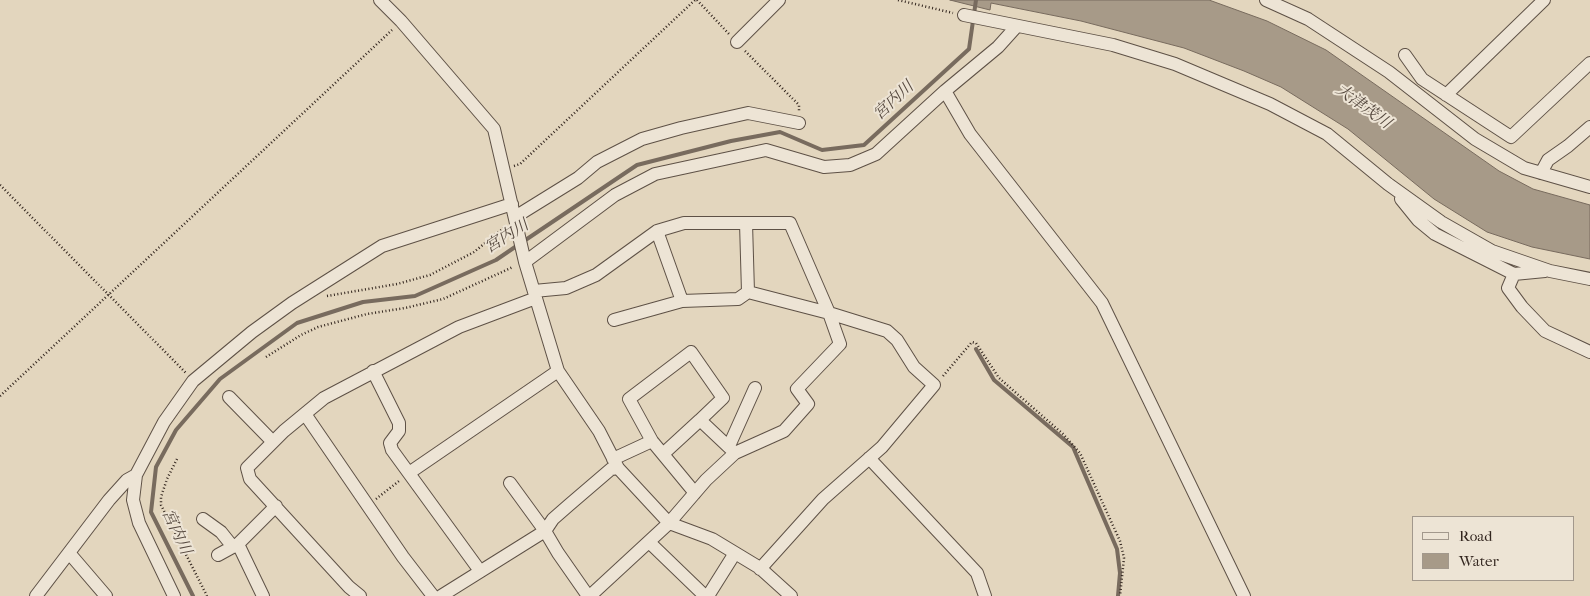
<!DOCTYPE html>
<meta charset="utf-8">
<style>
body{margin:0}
#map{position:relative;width:1590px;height:596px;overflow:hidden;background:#e3d6be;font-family:"IM FELL French Canon",serif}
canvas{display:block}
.legend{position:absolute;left:1412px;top:516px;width:162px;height:65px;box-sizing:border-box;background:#ede4d5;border:1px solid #a2988c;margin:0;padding:6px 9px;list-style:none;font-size:15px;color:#32251e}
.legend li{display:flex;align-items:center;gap:10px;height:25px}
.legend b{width:25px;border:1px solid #a2988c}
</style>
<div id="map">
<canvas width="1590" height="596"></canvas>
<ul class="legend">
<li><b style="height:6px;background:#ede4d5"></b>Road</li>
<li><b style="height:14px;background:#a79a88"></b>Water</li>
</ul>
</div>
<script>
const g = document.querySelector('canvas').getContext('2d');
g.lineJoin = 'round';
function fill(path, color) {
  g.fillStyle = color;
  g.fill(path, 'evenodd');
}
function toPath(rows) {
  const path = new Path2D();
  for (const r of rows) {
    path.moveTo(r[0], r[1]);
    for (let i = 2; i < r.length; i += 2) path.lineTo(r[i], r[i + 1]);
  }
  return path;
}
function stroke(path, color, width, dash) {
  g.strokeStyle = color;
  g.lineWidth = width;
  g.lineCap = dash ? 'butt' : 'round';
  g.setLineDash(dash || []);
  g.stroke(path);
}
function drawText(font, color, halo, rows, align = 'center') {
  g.font = font + ' "IM FELL French Canon","Noto Serif JP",serif';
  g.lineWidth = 4;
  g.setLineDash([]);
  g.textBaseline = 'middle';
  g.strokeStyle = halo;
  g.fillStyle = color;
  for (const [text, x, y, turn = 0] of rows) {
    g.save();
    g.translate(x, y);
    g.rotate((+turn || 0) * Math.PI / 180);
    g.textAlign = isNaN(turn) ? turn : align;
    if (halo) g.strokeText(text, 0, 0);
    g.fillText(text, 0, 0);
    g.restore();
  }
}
const water = toPath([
 [950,0,1209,0,1267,21,1326,50,1499,171,1533,189,1590,205,1590,259,1532,247,1487,232,1434,199,1348,129,1281,87,1244,71,1184,48,1081,21,991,3,990,10,950,0]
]);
const stream = toPath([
 [524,241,637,165,731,141,780,132,822,150,864,145,969,49,976,0],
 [976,349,994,380,1073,447,1117,549,1120,573,1118,596],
 [193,596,151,512,156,467,176,430,220,379,297,323,363,302,415,296,496,260,518,245]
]);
const path = toPath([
 [697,0,729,34],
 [898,0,953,13],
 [745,51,799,105,799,111],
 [514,166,520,164,695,0],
 [0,185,186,373],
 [327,296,397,284,430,275,474,252,505,227],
 [266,357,301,335,318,327,367,314,405,308,443,299,513,267],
 [943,376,972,342,976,343,999,378,1063,434,1080,453,1120,541,1124,558,1120,596],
 [0,396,392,30],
 [177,459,167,479,161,497,161,505,207,596],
 [376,499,399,481]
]);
const minor = toPath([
 [380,0,401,21,494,129,525,262,558,371,599,431,618,468,669,523,712,539,760,568,791,596],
 [1266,0,1308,19,1389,72,1475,139,1524,168,1590,187],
 [964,15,1113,45,1175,64,1270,104,1327,134,1388,184,1441,222,1492,251,1550,271,1590,279],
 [737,42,779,0],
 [1405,55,1422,79,1511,137,1590,63],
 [945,91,970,134,1102,303,1244,596],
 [1446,95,1544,0],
 [1541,173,1548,160,1568,146,1590,127],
 [1401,199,1418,220,1435,234,1514,274],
 [515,217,578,178,597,162,642,139,681,128,748,113,799,123],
 [746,223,748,292],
 [657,231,682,301],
 [525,262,615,195,655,174,766,150,824,167,850,165,876,154,945,91,998,47,1016,27],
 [1545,271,1514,274,1508,288,1522,307,1545,331,1590,352],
 [534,291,566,288,596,275,657,231,684,223,790,223,829,313,840,344,797,389,808,404,784,431,735,453,706,480,669,523,590,596],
 [614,320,682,301,738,299,748,292,829,313,887,331,897,340,914,367,934,385,882,447,823,499,760,569],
 [373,371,399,423,399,431,390,443,392,450,480,571],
 [229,397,273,442],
 [305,414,403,557,433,596],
 [729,446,755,388],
 [663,454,700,420],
 [869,458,977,573,985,596],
 [613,459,652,441],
 [409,473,558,371],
 [510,483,545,531,558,553,588,596],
 [695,493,652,441,629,399,691,352,723,398,700,420,735,453],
 [203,519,221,532,233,547],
 [649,542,705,596],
 [238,544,263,596],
 [70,554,106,596],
 [218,555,238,544,276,506],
 [36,596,109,500,127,480,136,475],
 [174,596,139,523,133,500,136,475,164,422,193,381,252,332,292,303,382,246,512,204],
 [360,596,349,587,250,479,247,468,284,431,324,398,459,327,536,298],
 [441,596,545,531,553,519,569,505,611,469,618,468],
 [708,596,735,553]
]);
const waterNames = [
 ["宮内川",894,101,-43],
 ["大津茂川",1363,107,36],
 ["宮内川",507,237,-32],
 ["宮内川",176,532,65]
];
fill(water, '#a79a88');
stroke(water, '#786b5e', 1);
stroke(stream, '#786b5e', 4);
stroke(minor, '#5e5146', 14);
stroke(path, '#32251e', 2.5, [1, 2.5]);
stroke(minor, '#ede4d5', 12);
drawText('italic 16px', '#55483e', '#ede4d5', waterNames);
</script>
